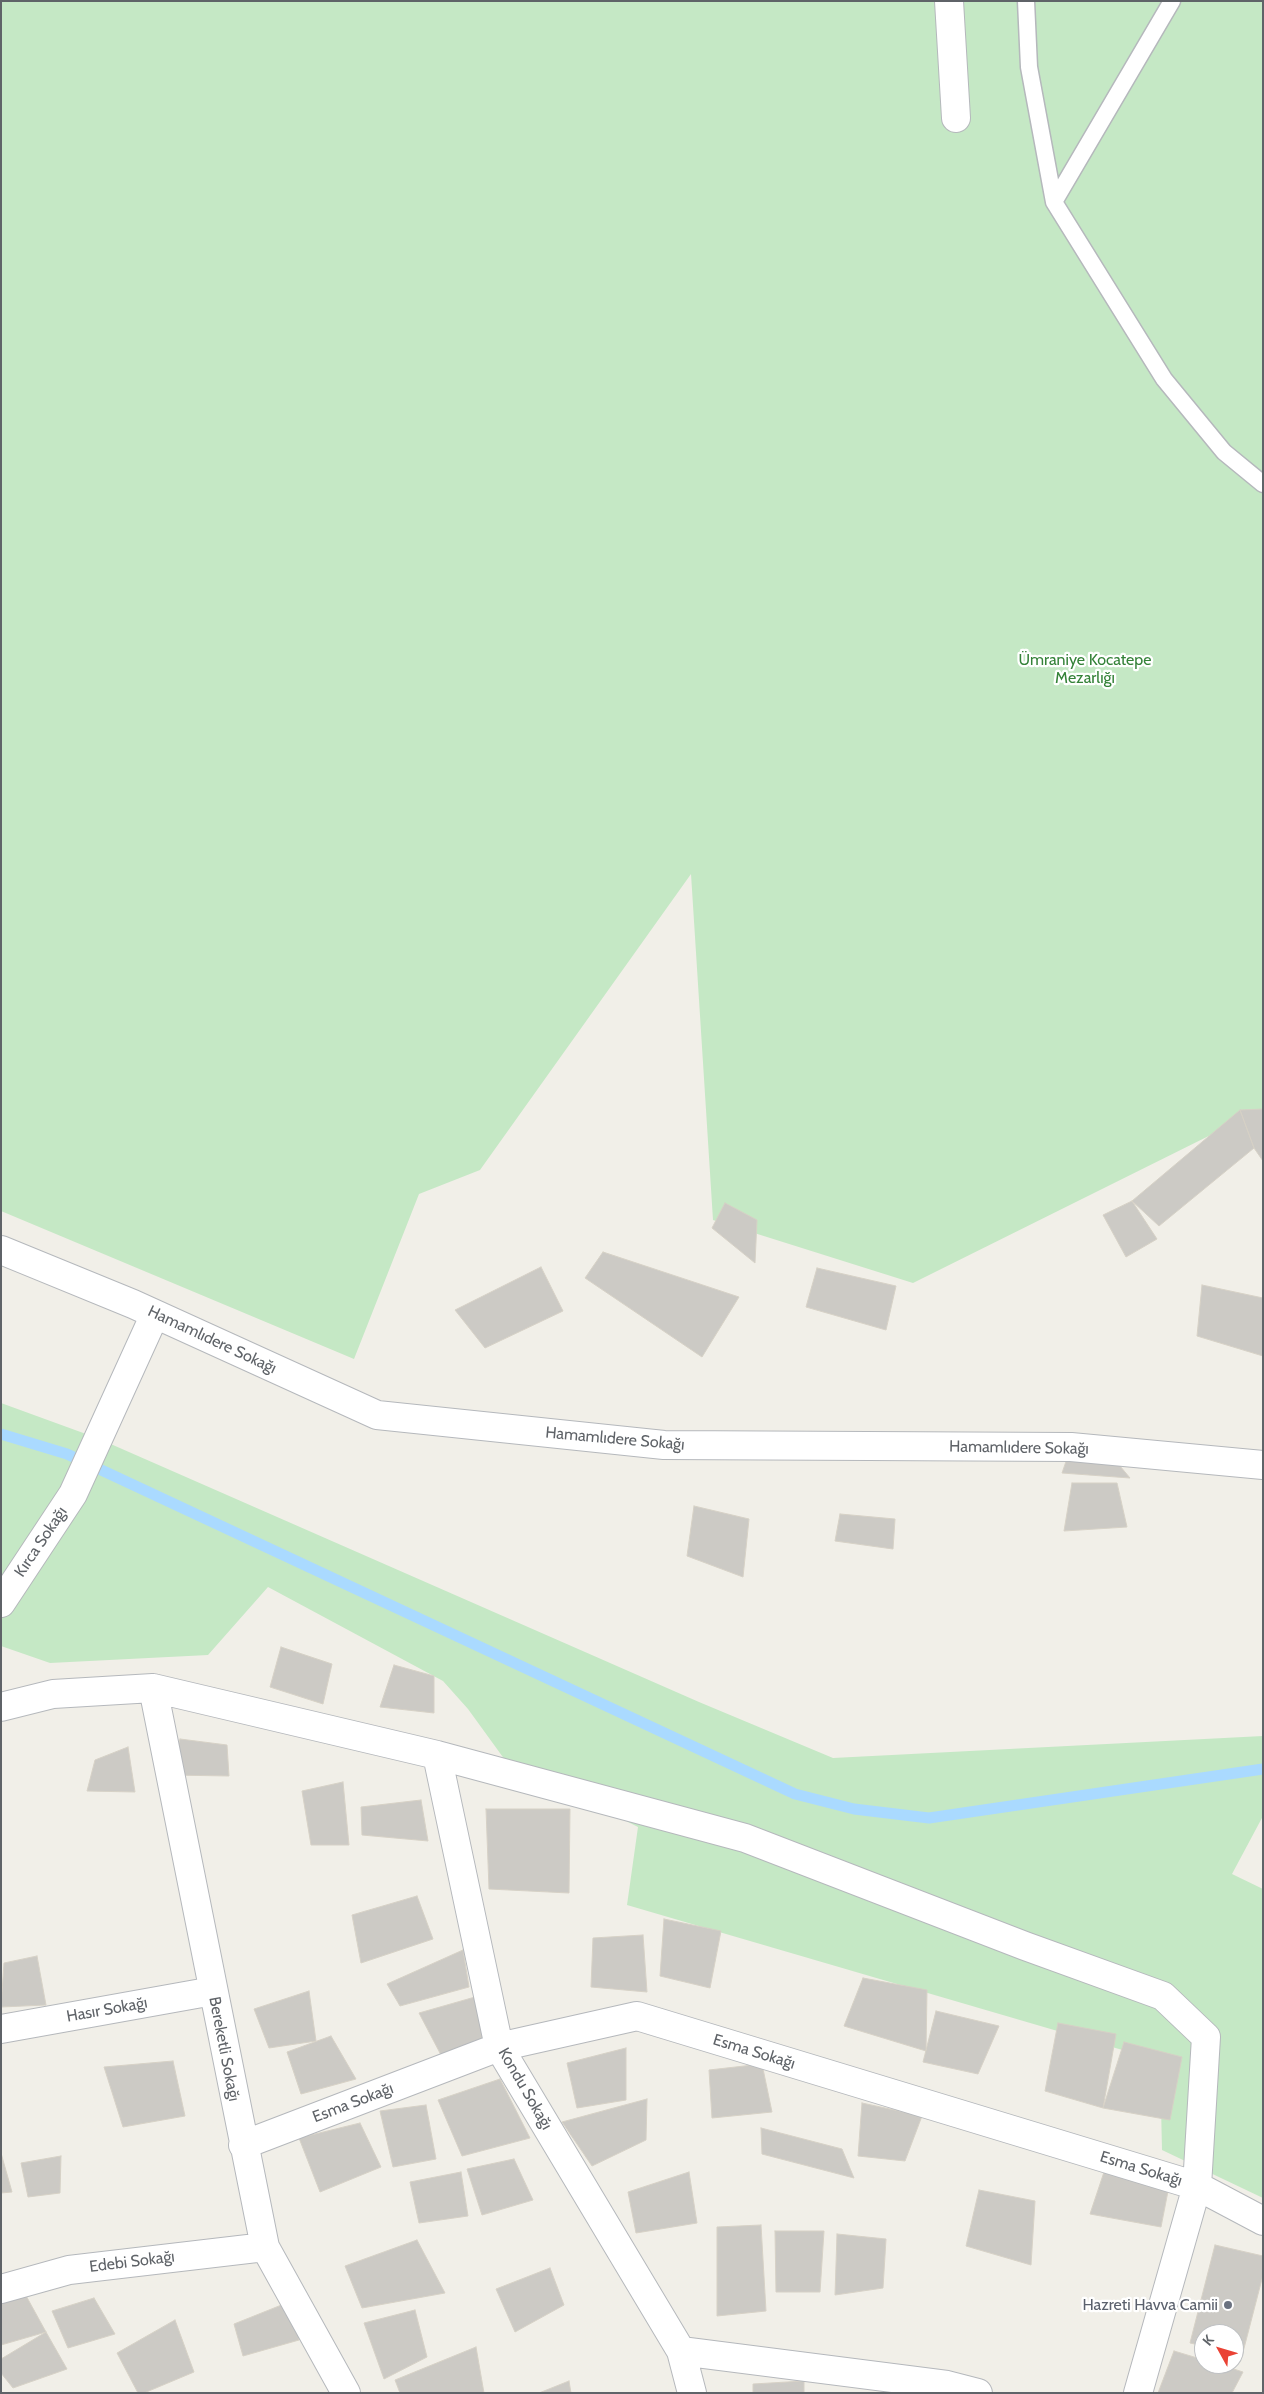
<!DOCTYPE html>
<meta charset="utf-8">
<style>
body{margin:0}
#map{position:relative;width:1264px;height:2394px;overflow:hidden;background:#f1efe8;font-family:Cabin,sans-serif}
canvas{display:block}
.frame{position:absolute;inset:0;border:2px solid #5f6368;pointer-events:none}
.north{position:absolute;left:1194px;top:2324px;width:50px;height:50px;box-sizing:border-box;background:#fff;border:1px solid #bfc1c3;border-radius:50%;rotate:309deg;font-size:14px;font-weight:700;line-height:20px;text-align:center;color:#5f6368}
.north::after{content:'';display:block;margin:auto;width:18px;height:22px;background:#ea4335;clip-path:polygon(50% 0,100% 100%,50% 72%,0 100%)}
</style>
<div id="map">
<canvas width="1264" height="2394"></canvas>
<div class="frame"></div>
<div class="north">K</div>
</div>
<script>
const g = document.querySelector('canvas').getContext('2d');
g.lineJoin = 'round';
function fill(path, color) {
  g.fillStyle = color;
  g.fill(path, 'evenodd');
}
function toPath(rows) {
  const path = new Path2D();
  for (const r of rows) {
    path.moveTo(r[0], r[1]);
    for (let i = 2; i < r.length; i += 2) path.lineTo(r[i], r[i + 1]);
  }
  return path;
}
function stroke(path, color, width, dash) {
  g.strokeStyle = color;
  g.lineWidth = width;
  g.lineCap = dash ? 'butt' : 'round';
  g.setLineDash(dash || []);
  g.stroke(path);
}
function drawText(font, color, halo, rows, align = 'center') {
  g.font = font + ' Cabin,sans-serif';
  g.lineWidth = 4.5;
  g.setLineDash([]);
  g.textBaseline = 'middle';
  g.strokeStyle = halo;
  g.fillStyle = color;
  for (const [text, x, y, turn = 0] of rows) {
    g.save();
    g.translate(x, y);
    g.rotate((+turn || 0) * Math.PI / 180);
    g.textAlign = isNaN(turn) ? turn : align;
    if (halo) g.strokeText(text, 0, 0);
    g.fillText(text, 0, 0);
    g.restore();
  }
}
const green = toPath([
 [1,1,1263,1,1263,1109,913,1283,713,1220,691,874,480,1170,419,1194,354,1359,1,1211],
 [1,1403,97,1438,699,1702,833,1758,1263,1736,1263,1816,1232,1874,1263,1889,1263,2198,1162,2150,1160,2061,627,1905,638,1827,505,1760,468,1709,443,1681,268,1587,208,1655,50,1663,1,1646]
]);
const stream = toPath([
 [1,1434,67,1454,795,1794,854,1809,929,1818,1263,1769]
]);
const building = toPath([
 [1263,1109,1263,1161,1254,1148,1240,1110,1263,1109],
 [1240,1110,1254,1148,1159,1226,1132,1201,1240,1110],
 [1132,1201,1157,1239,1126,1257,1103,1215,1132,1201],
 [725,1203,757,1220,755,1263,712,1228,725,1203],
 [603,1252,739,1297,702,1357,585,1278,603,1252],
 [541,1267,563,1311,485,1348,455,1310,541,1267],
 [817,1268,896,1286,886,1330,806,1307,817,1268],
 [1202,1285,1263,1298,1263,1356,1197,1336,1202,1285],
 [1071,1447,1115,1460,1130,1478,1062,1473,1071,1447],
 [1072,1483,1117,1483,1127,1527,1064,1531,1072,1483],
 [694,1506,749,1519,743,1577,687,1556,694,1506],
 [840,1514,895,1519,893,1549,835,1541,840,1514],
 [281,1647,332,1664,323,1704,270,1687,281,1647],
 [394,1665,434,1676,434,1713,380,1707,394,1665],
 [180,1739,227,1745,229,1776,170,1775,180,1739],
 [128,1747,135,1792,87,1791,95,1760,128,1747],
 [343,1782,349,1845,311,1845,302,1791,343,1782],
 [421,1800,428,1841,362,1835,361,1807,421,1800],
 [486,1809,570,1809,569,1893,489,1889,486,1809],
 [417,1896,433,1939,361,1963,352,1915,417,1896],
 [664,1919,721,1931,710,1988,660,1976,664,1919],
 [643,1935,647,1992,591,1987,593,1938,643,1935],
 [463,1950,469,1987,400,2006,387,1984,463,1950],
 [37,1956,46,2005,1,2007,4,1963,37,1956],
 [863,1978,927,1990,926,2051,844,2026,863,1978],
 [309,1991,316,2041,269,2048,254,2009,309,1991],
 [475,1997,490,2040,441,2055,419,2013,475,1997],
 [936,2011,999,2026,978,2074,923,2062,936,2011],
 [1058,2023,1116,2034,1103,2108,1045,2091,1058,2023],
 [331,2036,356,2079,301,2094,287,2052,331,2036],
 [1124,2042,1182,2057,1170,2120,1103,2108,1124,2042],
 [626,2048,626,2100,577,2108,567,2063,626,2048],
 [173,2061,185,2116,123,2127,104,2067,173,2061],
 [762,2064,772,2112,712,2118,709,2070,762,2064],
 [500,2079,530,2138,462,2156,438,2100,500,2079],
 [647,2099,646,2140,592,2166,562,2122,647,2099],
 [862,2103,922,2116,905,2161,858,2156,862,2103],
 [426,2105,436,2159,393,2167,380,2111,426,2105],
 [360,2123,381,2167,320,2192,299,2138,360,2123],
 [761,2128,842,2149,854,2178,762,2154,761,2128],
 [1,2153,12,2192,1,2193,1,2153],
 [61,2156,60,2193,28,2197,21,2163,61,2156],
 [514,2159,533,2200,482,2215,467,2169,514,2159],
 [1108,2160,1169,2186,1161,2227,1090,2214,1108,2160],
 [461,2172,468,2216,419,2223,410,2182,461,2172],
 [689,2172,697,2223,636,2233,628,2192,689,2172],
 [979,2190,1035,2201,1031,2265,966,2246,979,2190],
 [761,2225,766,2311,717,2316,717,2227,761,2225],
 [775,2231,824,2231,820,2292,776,2292,775,2231],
 [837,2234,886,2239,883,2288,835,2295,837,2234],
 [417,2240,445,2293,362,2308,345,2266,417,2240],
 [1215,2245,1263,2256,1263,2275,1242,2356,1234,2354,1234,2334,1204,2334,1204,2346,1190,2343,1215,2245],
 [550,2268,564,2305,515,2332,496,2289,550,2268],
 [24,2292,46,2332,1,2345,1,2301,24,2292],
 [94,2298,115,2334,68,2348,52,2311,94,2298],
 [294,2300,299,2340,243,2356,234,2324,294,2300],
 [415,2310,427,2357,384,2379,364,2323,415,2310],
 [175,2320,194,2372,144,2393,138,2393,117,2353,175,2320],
 [46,2332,67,2369,13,2388,1,2373,1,2359,46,2332],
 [476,2347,484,2393,400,2393,395,2380,476,2347],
 [1174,2351,1204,2360,1204,2364,1218,2364,1243,2372,1232,2393,1158,2393,1174,2351],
 [569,2381,571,2393,539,2393,569,2381],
 [804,2381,804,2393,753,2393,753,2384,804,2381]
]);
const service = toPath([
 [1026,1,1029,67,1054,202,1164,379,1224,452,1263,484],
 [1054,202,1172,1]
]);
const minor = toPath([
 [949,1,956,118],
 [1,1250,133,1304,377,1415,664,1445,1071,1447,1263,1465],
 [1,1603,73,1494,155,1314],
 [153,1688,265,2247,346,2393],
 [1,1707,53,1694,153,1688,437,1755,745,1838,1025,1946,1163,1996,1206,2037,1197,2186,1138,2393],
 [437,1755,499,2047,681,2351,692,2393],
 [1,2029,213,1991],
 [243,2145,499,2047,637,2016,1197,2186,1263,2221],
 [1,2289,69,2270,265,2247],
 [681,2351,947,2385,978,2393]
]);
const markers = [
 [1228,2305,5,"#6b7280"]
];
const parkNames = [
 ["Ümraniye Kocatepe",1085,660],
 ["Mezarlığı",1085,678]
];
const streetNames = [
 ["Hamamlıdere Sokağı",212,1340,25],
 ["Hamamlıdere Sokağı",615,1439,5],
 ["Hamamlıdere Sokağı",1019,1448,1],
 ["Kırca Sokağı",41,1542,-56],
 ["Hasır Sokağı",107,2010,-10],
 ["Bereketli Sokağı",224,2049,79],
 ["Esma Sokağı",754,2052,17],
 ["Kondu Sokağı",525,2089,60],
 ["Esma Sokağı",353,2103,-21],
 ["Esma Sokağı",1141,2169,17],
 ["Edebi Sokağı",132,2262,-7]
];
const worshipNames = [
 ["Hazreti Havva Camii",1218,2305]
];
fill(green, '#c5e8c5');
stroke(stream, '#aadaff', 11);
fill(building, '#cccac5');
stroke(building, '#d6d1c6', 1);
stroke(service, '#b5b8bc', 19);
stroke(minor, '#b5b8bc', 30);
stroke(service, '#fff', 16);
stroke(minor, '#fff', 28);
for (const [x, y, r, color] of markers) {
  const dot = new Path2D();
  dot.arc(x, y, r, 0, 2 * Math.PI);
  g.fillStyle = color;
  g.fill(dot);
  stroke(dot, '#fff', 2);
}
drawText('16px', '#348238', '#fff', parkNames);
drawText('16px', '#5f6368', '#fff', streetNames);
drawText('16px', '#5b616d', '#fff', worshipNames, 'right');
</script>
